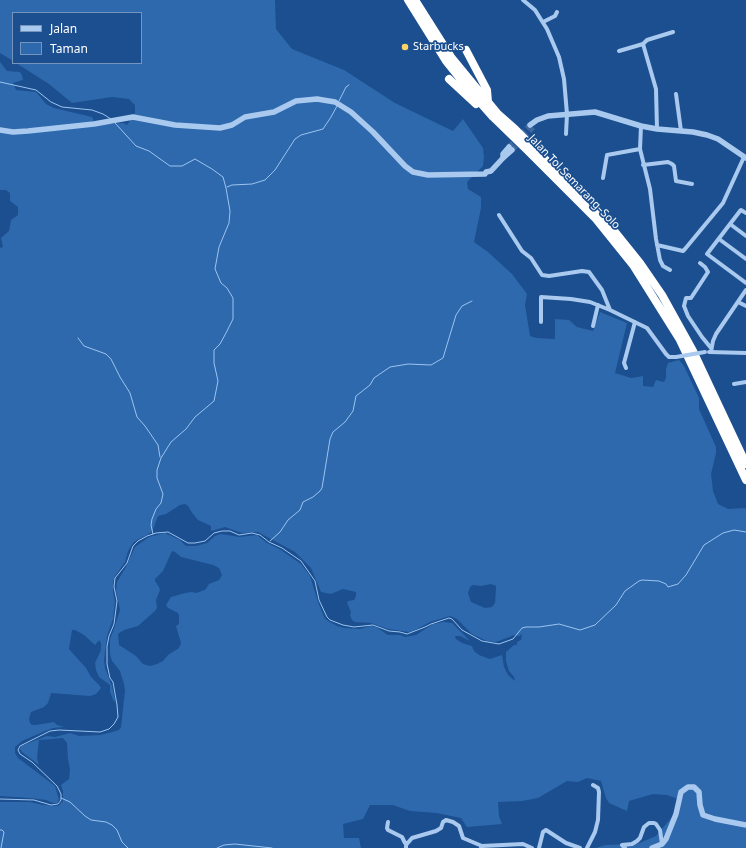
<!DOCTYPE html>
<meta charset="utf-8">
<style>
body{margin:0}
#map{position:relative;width:746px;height:848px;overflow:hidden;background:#1b4f8f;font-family:"Noto Sans",sans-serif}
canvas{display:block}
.legend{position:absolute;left:12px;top:12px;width:130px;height:52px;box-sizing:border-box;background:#1b4f8f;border:1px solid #7695bc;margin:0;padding:5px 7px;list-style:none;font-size:12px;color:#fff}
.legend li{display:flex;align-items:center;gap:8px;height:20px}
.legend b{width:20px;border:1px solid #7695bc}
</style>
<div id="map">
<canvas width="746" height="848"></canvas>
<ul class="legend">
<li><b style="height:5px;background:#a9c9ee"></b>Jalan</li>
<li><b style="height:11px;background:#2e69ad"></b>Taman</li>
</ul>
</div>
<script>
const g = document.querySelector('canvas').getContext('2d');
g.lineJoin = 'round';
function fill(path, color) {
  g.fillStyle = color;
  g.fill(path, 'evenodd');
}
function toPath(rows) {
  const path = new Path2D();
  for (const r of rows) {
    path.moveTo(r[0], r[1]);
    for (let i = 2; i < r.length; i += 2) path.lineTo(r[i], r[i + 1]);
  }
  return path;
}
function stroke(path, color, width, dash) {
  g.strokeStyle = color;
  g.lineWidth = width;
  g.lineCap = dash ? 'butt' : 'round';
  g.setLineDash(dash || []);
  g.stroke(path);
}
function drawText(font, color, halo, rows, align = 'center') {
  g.font = font + ' "Noto Sans",sans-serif';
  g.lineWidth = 3.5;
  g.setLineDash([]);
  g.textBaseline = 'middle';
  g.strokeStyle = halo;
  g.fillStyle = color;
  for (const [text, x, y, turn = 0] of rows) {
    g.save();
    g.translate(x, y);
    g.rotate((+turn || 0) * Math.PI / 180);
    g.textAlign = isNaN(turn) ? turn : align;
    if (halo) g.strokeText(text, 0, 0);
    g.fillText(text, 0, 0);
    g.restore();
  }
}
const green = toPath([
 [0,0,275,0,276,29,292,49,344,70,395,103,453,131,463,119,483,148,484,157,483,166,467,182,468,189,481,197,481,208,474,242,488,252,512,274,527,294,525,305,530,336,536,338,555,339,555,319,569,320,577,327,593,331,600,312,627,323,615,373,631,378,643,376,643,386,653,387,656,380,664,382,666,378,666,369,668,363,679,360,684,366,699,398,699,409,716,447,716,453,711,474,713,491,718,504,728,509,745,508,746,510,746,848,595,848,606,845,637,844,656,836,677,811,678,799,667,795,653,794,629,801,627,811,609,803,606,798,601,781,587,778,578,782,567,781,538,798,522,801,498,802,499,816,502,824,467,827,461,818,451,816,437,813,410,811,393,805,370,805,363,819,343,824,344,838,359,838,361,848,0,848,0,802,30,802,43,805,58,806,63,801,63,791,61,785,69,779,70,770,68,759,67,743,63,738,39,740,37,758,39,765,22,752,20,749,21,746,47,736,55,737,70,733,79,736,101,735,119,730,121,727,125,691,124,684,120,671,112,661,110,654,110,639,114,629,120,610,116,590,117,582,126,567,135,547,149,537,165,533,180,540,186,546,196,546,207,543,215,536,221,534,239,537,257,535,267,543,281,550,301,564,310,576,318,602,325,619,337,626,344,628,360,629,371,626,376,627,388,635,400,635,405,637,416,635,433,624,444,622,452,623,470,641,460,636,455,636,456,639,462,643,472,646,474,651,479,655,490,659,502,655,504,667,508,675,515,681,514,677,509,671,506,661,506,652,514,645,517,645,517,642,521,640,522,634,519,636,514,635,496,642,487,641,472,634,457,619,450,616,430,622,413,631,409,632,388,629,371,623,355,622,352,620,350,615,351,612,347,603,348,601,354,600,356,596,356,592,343,589,331,594,321,592,311,568,295,552,258,532,242,533,225,527,211,531,211,526,198,520,193,514,188,506,185,504,180,505,166,514,158,516,152,532,137,540,133,543,128,551,125,562,115,576,113,582,113,592,115,602,114,611,113,619,107,636,104,660,105,668,112,686,115,700,114,702,110,692,110,685,99,677,96,670,95,663,101,650,101,643,99,640,95,645,84,635,75,630,72,630,69,649,86,668,91,677,99,685,101,688,96,694,90,696,51,693,48,703,44,707,31,712,29,719,30,723,32,725,36,725,54,722,57,725,64,727,53,728,45,731,22,741,15,747,15,753,18,758,55,786,59,800,57,803,53,803,46,800,30,798,0,796,0,248,3,247,1,238,9,231,11,220,18,215,18,207,10,201,10,193,6,190,0,190,0,62,7,71,20,72,22,75,23,80,13,83,16,90,36,92,46,104,54,108,92,117,96,125,123,123,127,125,135,113,135,105,129,99,112,97,72,103,49,84,16,63,141,63,141,13,13,13,13,61,0,53],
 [172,551,175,552,181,557,213,565,219,568,222,575,219,580,209,584,205,590,196,593,192,592,185,593,171,597,166,605,168,608,178,613,179,616,179,624,176,626,181,643,179,648,168,655,163,661,157,664,150,666,143,664,136,656,119,645,118,634,124,630,138,626,155,611,157,608,156,600,160,590,159,587,155,581,155,579,163,571],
 [491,584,496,586,496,588,495,603,492,607,485,608,471,602,468,593,470,587,473,585,481,586]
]);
const stream = toPath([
 [0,82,36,90,51,102,62,107,92,110,103,114,111,119],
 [339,101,346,87,349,85],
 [115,123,136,146,149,151,170,166,182,166,195,159,212,169,223,177,226,188,230,211,229,223,219,247,215,269,221,283,227,288,233,298,233,319,226,333,220,344,214,350,214,363,218,381,214,401,195,417,186,429,171,442,161,458,157,470,157,478,163,494,161,503,156,509,152,519,151,525,153,534],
 [227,187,232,185,252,184,265,180,275,170,295,139,301,135,323,129,331,117,337,106],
 [78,338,84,346,106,354,111,359,120,377,130,393,137,417,145,426,158,445,160,457],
 [270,541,280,532,288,520,300,510,303,502,313,497,320,491,322,488,330,439,333,432,345,422,353,411,356,396,370,385,374,378,390,367,408,364,431,365,443,358,456,315,462,306,472,301],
 [61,798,70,802,85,816,91,820,106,822,112,825,117,830,122,842,128,848],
 [0,799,34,800,51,805,58,804,61,800,61,794,57,786,32,762,20,754,18,750,20,746,50,731,59,730,100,732,109,729,114,724,118,717,117,705,113,682,110,678,107,664,107,646,109,636,114,624,117,601,114,587,115,578,127,563,133,546,138,541,147,536,156,533,168,532,188,543,195,543,205,541,214,533,222,531,230,531,239,535,252,533,260,535,269,542,282,548,301,561,315,581,319,600,327,617,330,620,343,625,354,627,373,625,389,631,400,632,407,634,425,627,431,624,449,618,452,619,462,630,482,641,499,644,513,639,522,628,526,627,539,627,559,624,580,630,595,625,616,605,625,591,639,581,642,580,659,581,666,584,668,587,678,584,686,575,704,545,723,533,734,530,746,532],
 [0,830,2,830,4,832,1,848],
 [217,848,224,845,235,844,272,848]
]);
const tertiaryTunnel = toPath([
 [509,147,530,125],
 [512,150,533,127]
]);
const minor = toPath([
 [523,0,535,10,540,18,547,29,559,57,564,79,567,114,566,134],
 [543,22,555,16,557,12],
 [619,51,643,44],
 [676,94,681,131],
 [641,126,640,149,650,189,656,239,660,260,663,266,670,270],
 [657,129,656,89,643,44,647,40,673,32],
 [643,165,668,162,672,164,674,166,676,181,692,184],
 [603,178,607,155,640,149],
 [746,213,741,210,740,211,707,254,746,283],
 [499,215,522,251,531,258,542,275,549,276,582,271,589,272,602,290,610,310],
 [730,224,746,236],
 [719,239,746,259],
 [657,245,683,251,685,249,723,203,744,157],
 [700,263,705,267,708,272,691,298,686,298,684,306,688,316,702,337,711,348],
 [738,302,746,306],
 [541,322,541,297,571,299,590,302,610,310,647,328,666,354,669,357,676,357],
 [593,326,598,305],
 [709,352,746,353],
 [711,352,713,341,716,334,746,290],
 [626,368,624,363,635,322],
 [734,384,746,382],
 [388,822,387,828,388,830,402,837,405,843,407,843],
 [406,848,406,845,412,838,436,831,441,828,443,822,446,820,453,822,459,826,463,838,482,846],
 [481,848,482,846,523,844,532,848],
 [539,848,543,832,546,830,566,843,580,848],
 [587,848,595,832,598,820,599,792,598,788,593,785],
 [625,848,622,845,632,844,637,841,640,838,644,827,649,823,654,823,656,824,660,830,662,844]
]);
const tertiary = toPath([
 [530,125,537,120,548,116,595,112,641,126,657,129,693,132,707,135,718,139,746,158],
 [0,130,13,132,28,131,94,124,133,117,175,125,220,128,232,125,245,117,274,112,296,101,317,99,335,102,351,112,373,132,405,166,413,172,428,175,485,174,486,172,491,171,503,158,512,150],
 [503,158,503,154,509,147],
 [652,848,662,844,666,839,676,814,681,792,688,787,694,787,699,792,700,805,703,815,715,819,746,825]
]);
const motorway = toPath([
 [408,0,446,61,471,92,493,117,528,151,596,219,633,265,680,340,746,480],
 [415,0,451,57,474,85,498,114,515,129,603,217,640,263,662,295,693,351,746,464],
 [466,50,487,90,488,102],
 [449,79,476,104]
]);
const minorBridge = toPath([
 [676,357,705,352]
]);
const markers = [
 [405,47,4,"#ffd166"]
];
const poiNames = [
 ["Starbucks",413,47]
];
const streetNames = [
 ["Jalan Tol Semarang–Solo",574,182,46]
];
fill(green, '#2e69ad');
stroke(stream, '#9cc4f0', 1);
stroke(tertiaryTunnel, '#3d69a0', 5.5, [5.5, 3]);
stroke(minor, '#a9c9ee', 4);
stroke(tertiary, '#a9c9ee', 5.5);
stroke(motorway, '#fff', 8);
stroke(minorBridge, '#a9c9ee', 4);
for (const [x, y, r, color] of markers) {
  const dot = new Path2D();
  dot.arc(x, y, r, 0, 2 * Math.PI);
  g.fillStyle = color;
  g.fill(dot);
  stroke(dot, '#1b4f8f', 1.5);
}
drawText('11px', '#fff', '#1b4f8f', poiNames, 'left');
drawText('11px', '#fff', '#1b4f8f', streetNames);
</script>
